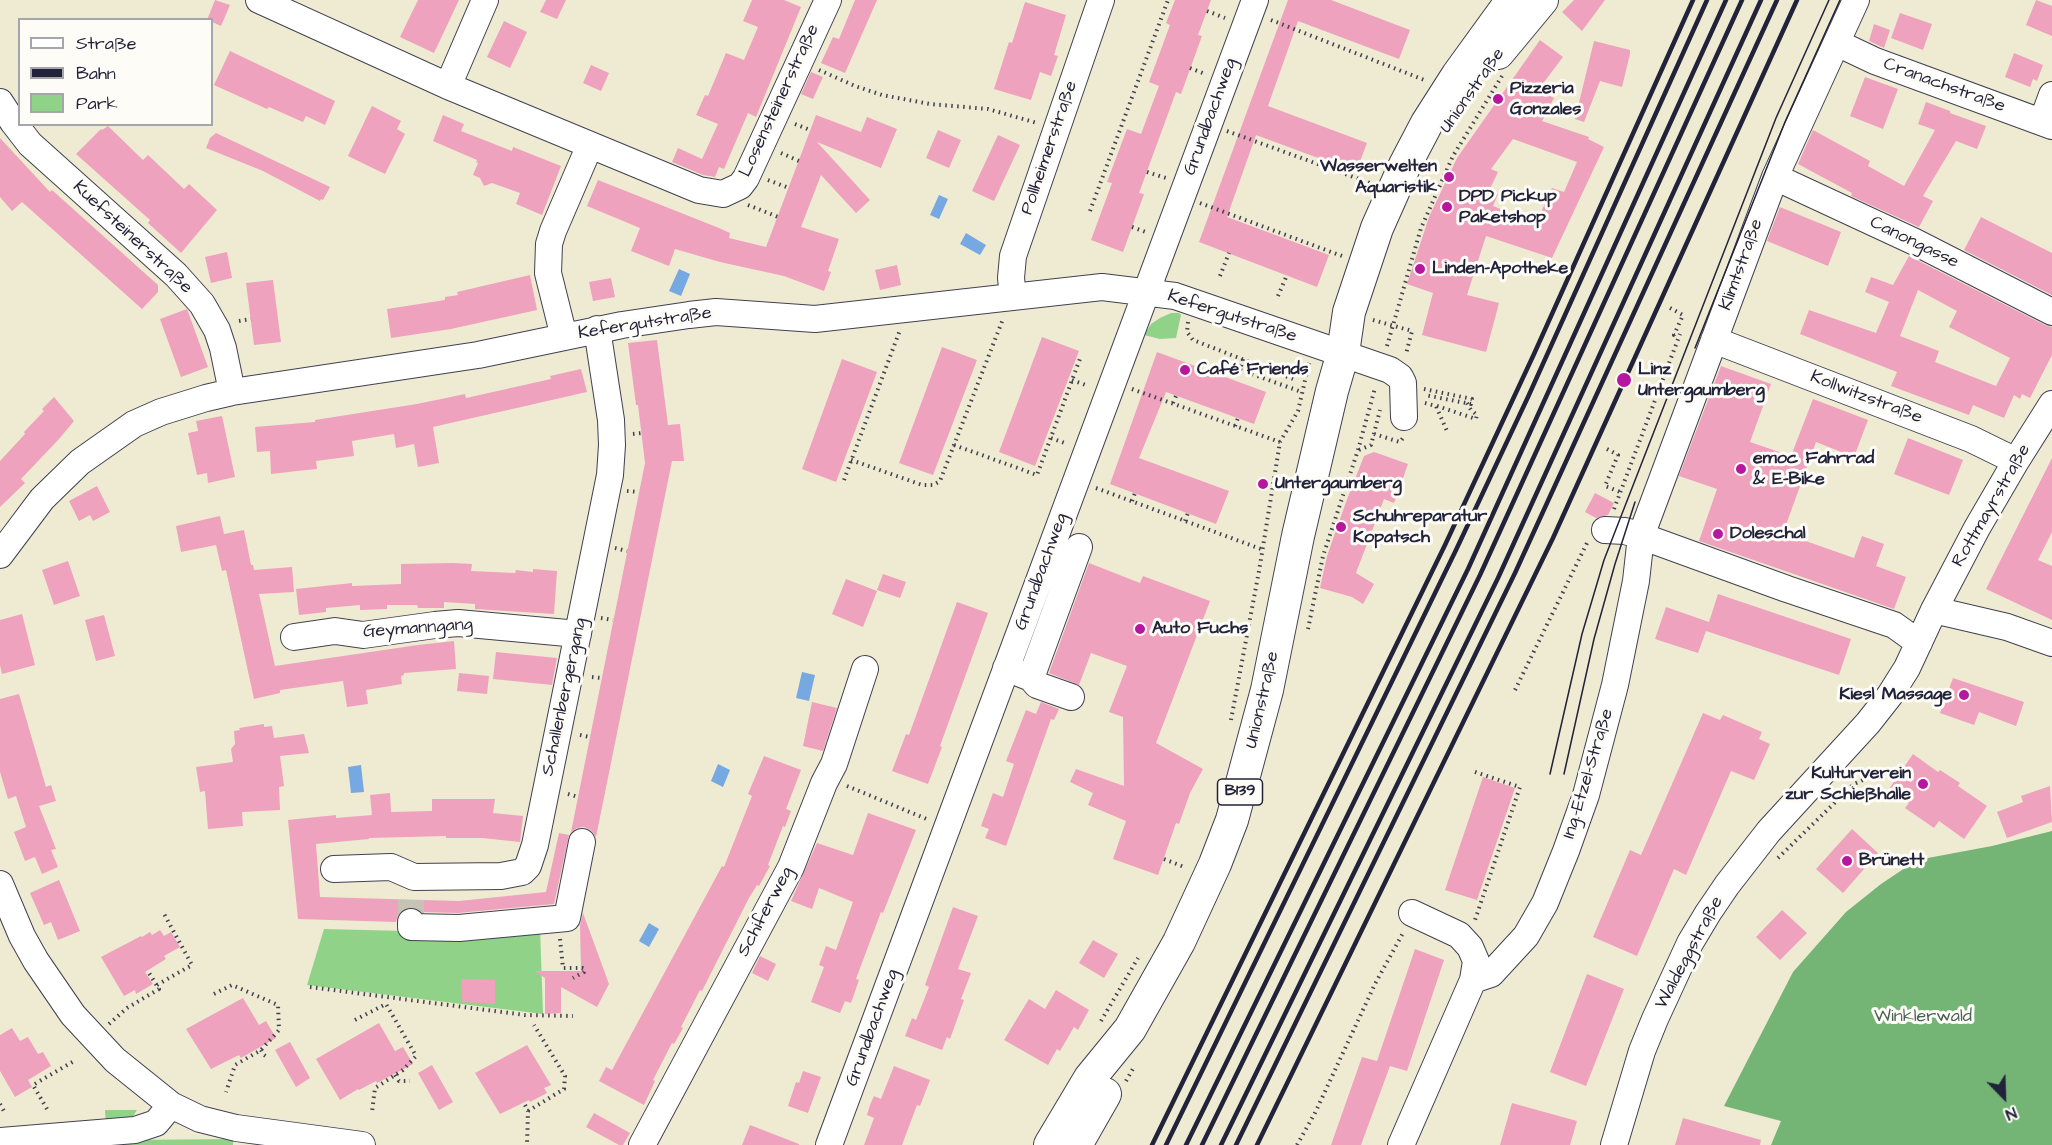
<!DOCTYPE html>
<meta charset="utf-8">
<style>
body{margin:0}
#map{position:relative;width:2052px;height:1145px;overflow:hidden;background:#efebd2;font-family:"Architects Daughter",sans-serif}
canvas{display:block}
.legend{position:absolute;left:18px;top:18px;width:195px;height:108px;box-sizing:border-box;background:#fdfcf7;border:2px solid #a5a5ac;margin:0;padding:8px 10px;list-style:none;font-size:18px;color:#22223b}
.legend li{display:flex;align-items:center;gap:12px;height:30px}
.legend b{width:30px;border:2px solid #a5a5ac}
.north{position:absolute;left:1974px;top:1067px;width:60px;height:60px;-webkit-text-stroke:4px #fdfcf7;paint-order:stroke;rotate:157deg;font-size:16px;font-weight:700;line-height:24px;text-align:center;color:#22223b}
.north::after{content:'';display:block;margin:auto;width:21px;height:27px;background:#22223b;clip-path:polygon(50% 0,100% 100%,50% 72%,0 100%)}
</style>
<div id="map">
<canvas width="2052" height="1145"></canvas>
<ul class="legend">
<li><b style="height:8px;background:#fff"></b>Straße</li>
<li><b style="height:8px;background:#22223b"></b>Bahn</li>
<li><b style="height:16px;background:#91d289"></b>Park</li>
</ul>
<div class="north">N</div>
</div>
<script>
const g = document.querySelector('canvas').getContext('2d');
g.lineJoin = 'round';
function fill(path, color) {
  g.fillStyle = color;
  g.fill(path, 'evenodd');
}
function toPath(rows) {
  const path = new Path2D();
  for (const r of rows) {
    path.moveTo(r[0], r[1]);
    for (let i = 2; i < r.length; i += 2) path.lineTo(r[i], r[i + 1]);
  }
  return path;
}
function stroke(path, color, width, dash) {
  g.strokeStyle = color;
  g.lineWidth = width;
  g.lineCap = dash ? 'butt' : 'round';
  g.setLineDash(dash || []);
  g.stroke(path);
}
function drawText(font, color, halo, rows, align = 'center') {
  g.font = font + ' "Architects Daughter",sans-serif';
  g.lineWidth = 6;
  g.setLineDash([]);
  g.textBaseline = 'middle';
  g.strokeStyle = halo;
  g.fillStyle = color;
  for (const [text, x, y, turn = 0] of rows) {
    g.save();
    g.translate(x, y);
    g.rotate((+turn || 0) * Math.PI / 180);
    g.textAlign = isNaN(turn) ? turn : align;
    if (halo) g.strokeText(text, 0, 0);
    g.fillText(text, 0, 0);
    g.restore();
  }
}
const green = toPath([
 [1171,313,1179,313,1181,315,1176,338,1160,339,1144,335,1151,324,1160,318],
 [540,927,543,1014,307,985,324,929,406,931],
 [105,1110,137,1110,130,1121,106,1127],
 [233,1139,233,1145,70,1145,124,1140]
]);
const forest = toPath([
 [2052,831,2052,1145,1771,1145,1781,1121,1724,1106,1793,972,1846,912,1881,884,1917,860,1992,846]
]);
const water = toPath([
 [939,195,948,199,939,219,930,215],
 [966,233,986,245,980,255,960,244],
 [679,269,690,274,681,296,669,291],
 [802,672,815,675,809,701,796,698],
 [718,764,730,770,723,787,711,781],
 [361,765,364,792,351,793,348,767],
 [649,923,659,929,649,947,639,941]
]);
const building = toPath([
 [215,0,230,5,221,26,212,22,212,20,207,20],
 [418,0,459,0,434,53,400,37],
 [546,0,566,0,557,19,540,12],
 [752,0,784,0,801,7,756,117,748,113,724,169,712,164,719,167,715,177,703,175,672,162,678,148,702,159,718,124,696,115,705,95,708,96,726,53,744,60,758,27,743,21],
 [855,0,877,0,845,73,821,63,833,37,839,39],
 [1175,0,1211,0,1198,35,1202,36,1181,94,1176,92,1139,193,1144,194,1123,252,1091,240,1112,183,1107,182,1127,129,1141,134,1159,86,1149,82,1170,25,1166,23],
 [1288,0,1331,0,1410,30,1399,59,1298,21,1268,106,1367,143,1356,172,1256,135,1227,217,1329,255,1317,287,1199,242],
 [1574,0,1605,0,1582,31,1562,12],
 [2036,0,2052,6,2052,36,2026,25],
 [1025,2,1066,15,1054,55,1058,56,1051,76,1040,72,1031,100,994,89,1009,42,1012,43],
 [1900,13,1932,24,1923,50,1891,38],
 [504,21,527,32,510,68,487,57],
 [1874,24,1890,30,1884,48,1869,41],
 [1540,40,1563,57,1538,90,1554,98,1542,121,1589,137,1588,139,1604,147,1552,258,1486,236,1467,295,1499,303,1486,352,1422,335,1433,293,1407,284,1429,217,1457,158],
 [1513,139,1577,162,1564,192,1552,188,1536,223,1493,206,1498,194,1489,191,1498,172,1491,169],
 [1594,41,1630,50,1630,54,1622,87,1600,81,1584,122,1575,119],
 [230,51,335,101,325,125,306,116,303,122,269,107,267,109,214,85],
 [2014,53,2043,65,2037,81,2033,79,2030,87,2005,77],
 [591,65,609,73,601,91,583,83],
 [811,72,823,77,813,99,801,94],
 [1865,77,1898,89,1883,129,1850,116],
 [1926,102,1950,111,1950,113,1986,126,1977,149,1956,141,1923,196,1933,201,1919,227,1851,196,1852,193,1798,164,1813,130,1870,161,1868,166,1904,186,1935,130,1918,124],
 [372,106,401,121,397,129,405,134,385,174,348,156],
 [443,115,464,124,461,131,512,151,513,147,561,166,542,215,516,204,520,193,492,183,484,186,480,178,473,175,478,163,476,162,477,160,433,141],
 [816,115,861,132,867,117,897,129,881,168,817,142,870,200,856,213,821,175,801,227,839,239,828,271,831,272,824,291,784,276,720,262,675,249,669,266,631,251,640,228,587,206,598,180,719,228,730,233,729,238,766,247],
 [108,126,143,160,148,155,184,189,189,184,217,210,181,253,148,223,150,220,76,154,101,129,102,130],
 [938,130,961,140,949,168,926,158],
 [216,133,328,186,330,187,323,200,321,199,320,201,263,171,206,148,210,138],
 [998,135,1020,145,994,201,972,191],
 [0,138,50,192,52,190,158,285,158,292,142,309,22,202,12,211,0,197],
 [1780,207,1841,232,1828,266,1767,241],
 [1981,217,2052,253,2052,295,1964,250],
 [227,252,232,278,211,283,205,257],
 [1909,256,2045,325,2052,327,2052,355,2030,398,2022,394,2020,399,2014,395,2004,418,1973,405,1969,415,1891,386,1897,372,1800,334,1809,310,1876,333,1889,302,1865,292,1871,277,1893,285],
 [1918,290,1957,311,1949,327,2010,358,1996,386,1935,362,1939,351,1900,336],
 [897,265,901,285,880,290,875,270],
 [530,275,537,310,451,329,391,338,387,309,445,300,445,297,458,295,457,292],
 [611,278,615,297,593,301,589,282],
 [273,280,281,342,254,345,246,283],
 [187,309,208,367,181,377,160,319],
 [1042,337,1079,351,1035,466,999,452],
 [657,340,668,425,680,424,684,461,672,461,596,837,591,830,584,827,577,828,571,832,645,463,638,405,636,405,628,343],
 [942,347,977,360,933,475,899,463],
 [1157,352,1266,392,1254,424,1166,392,1139,458,1229,491,1216,524,1110,484],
 [842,359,877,372,836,482,802,469],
 [1721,366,1771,384,1750,442,1791,456,1813,399,1868,420,1854,457,1816,442,1783,533,1854,558,1862,536,1884,544,1876,566,1906,577,1894,609,1699,541,1717,489,1679,476],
 [581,369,587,392,433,427,439,463,418,467,414,444,396,448,394,434,352,441,354,456,316,461,317,469,297,471,271,474,270,451,257,452,255,427,315,422,315,420,417,404,465,394,466,398,551,379,550,376],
 [54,397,74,421,59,439,21,479,25,483,0,507,0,461,25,434,24,432,44,411,42,409],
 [222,416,235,477,208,483,207,473,197,475,188,433,198,431,196,421],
 [1908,438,1963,460,1949,495,1894,474],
 [1374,452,1408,464,1394,503,1384,499,1356,573,1374,584,1363,604,1352,597,1320,588,1327,556,1346,502,1364,456],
 [2052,458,2052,532,2038,560,2052,566,2052,620,1986,589],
 [97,486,110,512,93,521,90,515,79,521,69,501],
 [1595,493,1614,503,1608,515,1596,518,1585,512],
 [220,516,224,534,244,530,251,565,253,565,254,570,292,567,294,592,259,594,275,666,418,645,454,641,456,669,404,673,404,675,401,676,402,684,366,690,368,704,347,707,343,681,280,690,280,693,254,699,226,570,222,571,216,545,181,552,176,526],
 [68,561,80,596,54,605,42,570],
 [453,563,472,564,471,571,515,573,516,570,533,572,533,569,557,571,554,614,475,609,475,604,444,602,444,608,418,608,417,605,387,605,387,609,360,610,360,605,326,608,326,612,299,615,296,589,352,583,352,586,401,584,401,564],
 [1089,563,1140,583,1143,576,1210,601,1156,743,1203,769,1190,793,1179,824,1176,823,1158,875,1113,859,1126,821,1088,805,1093,793,1070,782,1076,769,1124,786,1123,717,1109,712,1127,666,1091,653,1079,685,1049,673],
 [883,574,906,582,900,598,877,590],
 [846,579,877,591,863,627,832,614],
 [1718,594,1851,639,1839,675,1706,631,1698,653,1655,639,1666,607,1709,622],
 [957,602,988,613,940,746,942,747,928,784,892,771,906,734,909,735],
 [22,614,35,665,2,674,0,665,0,620],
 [104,615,115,656,96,661,85,620],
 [496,652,557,658,552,685,493,679],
 [459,673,489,676,487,694,457,691],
 [1953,678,2024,702,2016,726,1979,712,1974,725,1940,713],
 [19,694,46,787,51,785,56,801,39,806,56,849,51,850,58,867,42,874,35,857,25,861,14,832,26,827,16,796,8,799,0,772,0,699],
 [812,702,837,708,823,751,803,746],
 [1041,702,1059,709,1054,720,1051,719,1006,846,985,838,989,829,981,826,993,793,1003,797,1014,764,1006,761,1026,710,1036,714],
 [1703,713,1720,720,1723,715,1762,732,1759,739,1770,744,1754,780,1731,771,1686,875,1674,869,1637,956,1593,937,1630,850,1641,855],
 [264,724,264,727,272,726,274,738,304,734,309,753,280,756,284,786,279,787,280,810,242,812,243,826,208,829,205,791,200,792,196,767,233,762,231,749,235,744,234,731,240,730,239,728],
 [1913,754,1938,772,1940,770,1960,783,1958,786,1987,806,1964,839,1939,821,1934,828,1905,808,1909,803,1889,789],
 [764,756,801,770,786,809,791,811,785,827,783,826,768,865,770,866,759,886,757,885,749,898,706,983,702,991,700,990,681,1027,683,1028,674,1044,672,1043,653,1080,655,1081,644,1105,599,1081,606,1067,612,1070,722,866,724,867,752,796,748,794],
 [1483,777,1515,788,1477,900,1445,890],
 [2050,786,2052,822,2007,838,1997,812,2023,802,2021,796],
 [390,793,391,812,432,811,432,799,495,799,493,813,523,816,520,842,482,838,446,838,446,836,369,838,369,839,316,844,320,897,459,901,546,892,559,833,569,835,554,904,458,913,422,912,418,909,410,907,403,909,398,914,396,922,298,919,288,820,336,815,336,818,372,815,370,795],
 [868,813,916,830,883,913,881,912,856,979,859,980,851,1003,845,1001,840,1013,811,1002,824,967,819,965,826,946,836,950,853,902,819,888,812,909,791,901,817,843,853,855],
 [1852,829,1878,853,1843,893,1816,869],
 [59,880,80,931,58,940,51,922,44,925,30,893],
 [953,907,978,916,958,969,971,973,961,999,964,1000,950,1039,947,1037,942,1050,905,1036,912,1018,916,1020,929,987,925,985],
 [1782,910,1807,933,1780,960,1756,937],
 [583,913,609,984,597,1007,561,987,561,1013,545,1014,545,978,534,971,581,971,580,925],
 [160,930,164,936,171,932,180,947,164,956,166,959,145,972,153,984,136,994,135,990,124,996,101,957,141,936,142,937,150,932,152,935],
 [1093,940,1118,954,1104,978,1079,963],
 [1415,949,1444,960,1407,1071,1390,1066,1361,1145,1331,1145,1362,1057,1377,1061],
 [760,956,776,964,768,981,752,973],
 [1587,974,1624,989,1586,1086,1550,1072],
 [461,979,495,980,495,1004,462,1002],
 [1056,990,1089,1010,1078,1030,1074,1027,1060,1051,1057,1049,1048,1065,1004,1040,1029,999,1045,1009],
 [243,998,259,1025,266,1021,276,1038,241,1058,239,1055,211,1069,186,1029],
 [379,1023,395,1051,403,1047,413,1064,377,1083,376,1081,359,1090,358,1089,340,1100,316,1059],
 [12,1028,20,1041,28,1037,38,1054,43,1052,51,1066,28,1080,32,1087,15,1097,0,1071,0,1035],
 [290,1042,310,1078,296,1087,275,1050],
 [527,1045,551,1085,544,1088,547,1093,530,1102,529,1100,500,1114,475,1073],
 [432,1065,453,1102,439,1110,418,1073],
 [894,1066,930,1080,920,1106,917,1105,902,1145,864,1145,874,1118,867,1115,870,1105,874,1096,881,1099],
 [803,1071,821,1077,808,1113,788,1106,796,1082,799,1083],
 [1512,1103,1577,1121,1570,1145,1500,1145],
 [594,1113,630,1133,623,1145,619,1145,586,1127],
 [1683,1118,1761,1140,1760,1145,1675,1145],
 [750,1125,799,1144,799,1145,742,1145]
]);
const minorTunnel = toPath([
 [411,900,411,922]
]);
const path = toPath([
 [1207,11,1225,18],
 [1271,20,1427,81],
 [1190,68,1205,74],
 [819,70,855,86,882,95,930,104,988,109,1037,123],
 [795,124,810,130],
 [1227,131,1370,183],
 [781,153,799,161],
 [1147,172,1166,178],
 [768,180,789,188],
 [1200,203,1342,256],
 [748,205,778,217],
 [1090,211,1168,0],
 [1132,227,1146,232],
 [1220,276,1229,253],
 [1278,296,1287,275],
 [1670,308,1683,315,1674,335,1679,336],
 [1373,320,1412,331,1406,354],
 [239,321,251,319],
 [1188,322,1187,332,1193,340,1293,379],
 [1387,346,1421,228,1453,156,1502,76],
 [1243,359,1240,370,1302,392],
 [1072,380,1088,386],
 [1132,389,1280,442],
 [1424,389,1472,399,1471,404,1425,395],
 [1173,403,1176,396],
 [1425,403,1436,406,1447,431],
 [1467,403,1471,410,1477,415],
 [1437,406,1476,419,1477,415],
 [1235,426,1238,418],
 [633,434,642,433],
 [1374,434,1400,442,1403,438],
 [1051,438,1067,444],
 [954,445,1037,475,1081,356],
 [1607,449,1618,455,1605,486,1620,492],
 [1359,450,1371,445,1380,410],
 [851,460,922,485,933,485,940,481,1003,319],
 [844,480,900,330],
 [1096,488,1261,549],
 [627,491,639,492],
 [1132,501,1135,493],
 [1614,509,1680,334],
 [1185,521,1188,513],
 [615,548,627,551],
 [601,618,613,620],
 [1308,629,1323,556,1358,450,1375,388],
 [592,677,601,678],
 [1515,690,1587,543],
 [1231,720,1259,571,1280,442,1298,411,1309,363],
 [580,735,590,737],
 [1475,772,1520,787,1475,920],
 [847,786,929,820],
 [568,794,578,797],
 [1778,858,1854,784,1872,776],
 [1164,859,1184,867],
 [560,939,563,968,582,968,585,969,584,972,573,978],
 [157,985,192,965,163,912],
 [310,987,525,1015,573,1016],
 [214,994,232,985,278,1005,279,1030,261,1050,235,1065,226,1092],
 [355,1020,386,1004,416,1056,403,1070,375,1088,372,1112],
 [1101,1021,1138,958],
 [109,1024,127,1008,159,989,149,973],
 [261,1050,264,1055,267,1057],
 [395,1075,399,1081,410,1081],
 [1126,1081,1134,1067],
 [0,1104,5,1113],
 [525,1105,528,1111,527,1145],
 [47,1109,33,1085,74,1061],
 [528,1111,564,1089,565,1076,534,1025],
 [1297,1145,1315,1113,1375,984,1403,933]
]);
const minor = toPath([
 [259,0,448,86,699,190,723,194,740,186,746,178,828,0],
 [1837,43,1875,61,2052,126],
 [448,86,485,0],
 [0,102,13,122,30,144,176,275,202,304,217,330,223,348,232,392],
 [2042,122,2052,95],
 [1775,177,1915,242,2052,312],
 [1013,297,1011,278,1013,256,1101,0],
 [564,337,548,273,549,244,553,231,590,145],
 [1714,340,1971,439,2016,461],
 [1605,530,1625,531,1641,536,1787,589,1894,625,1919,643],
 [0,555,42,499,80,462,134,424,161,412,206,398,232,392,478,355,622,325,689,315,716,312,815,319,1102,287,1175,296,1390,370,1400,377,1403,383,1404,417],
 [1934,610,2007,627,2052,643],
 [294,637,335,631,363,635,435,625,458,623,578,634],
 [1006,668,1031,678,1079,547],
 [1031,678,1037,685,1071,697],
 [334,869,391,867,414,877,501,876,522,872,528,866,535,845,610,475,612,445,611,420,597,329],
 [0,884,22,936,36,961,73,1015,115,1060,171,1105,200,1119,236,1128,362,1145],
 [411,922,411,927,459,928,567,918,582,842],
 [1473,980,1491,974,1526,936,1545,903,1566,851,1586,795,1615,685,1636,581,1641,536,1775,177,1856,0],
 [0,1141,135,1130,156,1123,171,1105],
 [642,1145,791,867,824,783,834,764,865,669],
 [829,1145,1255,0],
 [1401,1145,1473,980,1476,961,1470,947,1459,935,1412,913],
 [1614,1145,1642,1051,1655,1019,1690,943,1708,913,1727,885,1769,831,1868,723,1890,695,1907,668,1934,610,1977,528,2016,461,2052,404]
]);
const major = toPath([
 [1498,53,1542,0],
 [1050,1145,1090,1078,1130,1029,1179,942,1215,864,1232,820,1267,690,1298,536,1332,391,1343,353,1349,312,1377,228,1405,165,1427,123,1457,76,1512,0],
 [1076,1145,1105,1094]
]);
const tram = toPath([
 [1695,348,1785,122,1840,0],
 [1550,774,1582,634,1604,560,1776,118,1829,0],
 [1564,774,1594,639,1615,564,1635,502]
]);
const rail = toPath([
 [1152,1145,1445,545,1534,354,1693,0],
 [1166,1145,1456,550,1528,397,1707,0],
 [1186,1145,1468,569,1726,0],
 [1202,1145,1480,575,1742,0],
 [1221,1145,1498,578,1761,0],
 [1236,1145,1515,573,1777,0],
 [1257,1145,1553,538,1797,0]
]);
const markers = [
 [1498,99,6,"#b5179e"],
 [1449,177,6,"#b5179e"],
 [1447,207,6,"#b5179e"],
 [1420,269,6,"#b5179e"],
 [1185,370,6,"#b5179e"],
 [1624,380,8,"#b5179e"],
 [1741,469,6,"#b5179e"],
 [1263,484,6,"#b5179e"],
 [1341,527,6,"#b5179e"],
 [1718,534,6,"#b5179e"],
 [1140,629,6,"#b5179e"],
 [1964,695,6,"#b5179e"],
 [1923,784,6,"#b5179e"],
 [1847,861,6,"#b5179e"]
];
const shields = [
 [1240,792,45]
];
const shieldNames = [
 ["B139",1240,792]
];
const streetNames = [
 ["Cranachstraße",1944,86,20],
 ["Unionstraße",1473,91,-55],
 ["Losensteinerstraße",780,101,-65],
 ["Grundbachweg",1211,117,-70],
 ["Pollheimerstraße",1050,148,-71],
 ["Kuefsteinerstraße",132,238,43],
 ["Canongasse",1914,243,26],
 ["Klimtstraße",1742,265,-70],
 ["Kefergutstraße",1232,317,18],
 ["Kefergutstraße",645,324,-9],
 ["Kollwitzstraße",1866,398,21],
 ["Rottmayrstraße",1992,506,-60],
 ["Grundbachweg",1042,572,-70],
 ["Geymanngang",418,629,-4],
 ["Schallenbergergang",565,697,-78],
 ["Unionstraße",1263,700,-77],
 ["Ing.-Etzel-Straße",1589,774,-73],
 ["Schiferweg",766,912,-62],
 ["Waldeggstraße",1690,953,-62],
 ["Grundbachweg",873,1028,-70]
];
const poiNames = [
 ["Pizzeria",1510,89],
 ["Gonzales",1510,110],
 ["Wasserwelten",1437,167,"right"],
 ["Aquaristik",1437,188,"right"],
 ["DPD Pickup",1459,197],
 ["Paketshop",1459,218],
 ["Linden-Apotheke",1432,269],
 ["Café Friends",1197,370],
 ["Linz",1638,370],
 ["Untergaumberg",1638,391],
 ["emoc Fahrrad",1753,459],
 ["& E-Bike",1753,480],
 ["Untergaumberg",1275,484],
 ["Schuhreparatur",1353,517],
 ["Kopatsch",1353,538],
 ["Doleschal",1730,534],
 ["Auto Fuchs",1152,629],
 ["Kiesl Massage",1952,695,"right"],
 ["Kulturverein",1911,774,"right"],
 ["zur Schießhalle",1911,795,"right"],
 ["Brünett",1859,861]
];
const parkNames = [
 ["Winklerwald",1923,1017]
];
fill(green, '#91d289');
fill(forest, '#74b475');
fill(water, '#76a8e1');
fill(building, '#eea2bd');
stroke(minorTunnel, '#c6c3b4', 26, [26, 13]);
stroke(minor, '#414052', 28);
stroke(major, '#414052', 34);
stroke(path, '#414052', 4, [1.5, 4.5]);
stroke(minor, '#fff', 26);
stroke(major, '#fff', 32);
stroke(tram, '#22223b', 1.5);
stroke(rail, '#22223b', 4.5);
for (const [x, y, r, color] of markers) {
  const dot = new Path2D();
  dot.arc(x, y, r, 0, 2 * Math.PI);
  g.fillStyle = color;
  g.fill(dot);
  stroke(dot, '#fdfcf7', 2);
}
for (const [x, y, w] of shields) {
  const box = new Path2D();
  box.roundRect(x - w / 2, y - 13, w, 26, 4.5);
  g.fillStyle = '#fdfcf7';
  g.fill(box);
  stroke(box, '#22223b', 1.5);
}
drawText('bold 16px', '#22223b', null, shieldNames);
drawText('18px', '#22223b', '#fdfcf7', streetNames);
drawText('bold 18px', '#22223b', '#fdfcf7', poiNames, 'left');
drawText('18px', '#496056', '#fdfcf7', parkNames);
</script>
